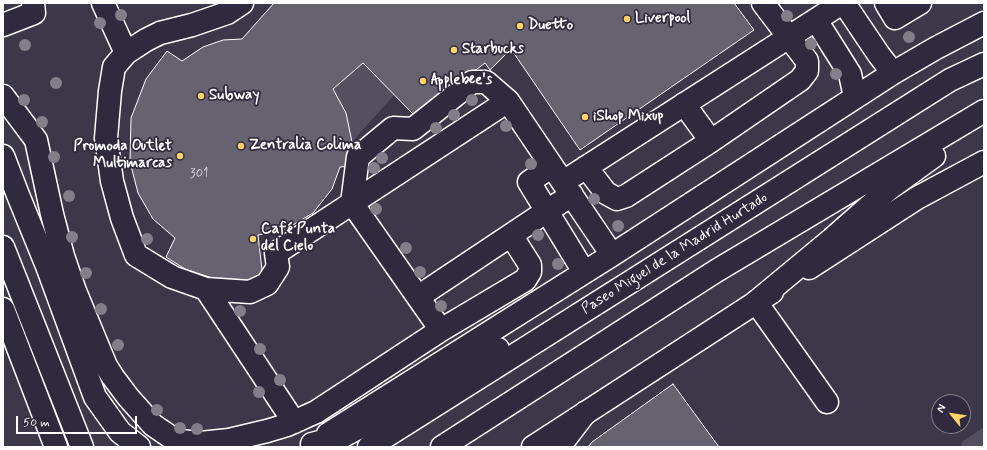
<!DOCTYPE html>
<meta charset="utf-8">
<style>
body{margin:0}
#map{position:relative;width:987px;height:450px;overflow:hidden;background:#3c3749;font-family:Mynerve,sans-serif}
canvas{display:block}
.frame{position:absolute;inset:0;border:4px solid #fff;pointer-events:none}
.north{position:absolute;left:931px;top:394px;width:40px;height:40px;box-sizing:border-box;background:#2f2a3d;border:1px solid #827f8b;border-radius:50%;rotate:300deg;font-size:11px;font-weight:700;line-height:16px;text-align:center;color:#fff}
.north::after{content:'';display:block;margin:auto;width:14px;height:18px;background:#ffd166;clip-path:polygon(50% 0,100% 100%,50% 72%,0 100%)}
.scale{position:absolute;left:16px;top:416px;width:121px;height:18px;box-sizing:border-box;border:2px solid #fff;border-top:0;padding-left:5px;font-size:12px;line-height:14px;white-space:nowrap;color:#fff;-webkit-text-stroke:3px #2f2a3d;paint-order:stroke}
</style>
<div id="map">
<canvas width="987" height="450"></canvas>
<div class="frame"></div>
<div class="north">N</div>
<div class="scale">50 m</div>
</div>
<script>
const g = document.querySelector('canvas').getContext('2d');
g.lineJoin = 'round';
function fill(path, color) {
  g.fillStyle = color;
  g.fill(path, 'evenodd');
}
function toPath(rows) {
  const path = new Path2D();
  for (const r of rows) {
    path.moveTo(r[0], r[1]);
    for (let i = 2; i < r.length; i += 2) path.lineTo(r[i], r[i + 1]);
  }
  return path;
}
function stroke(path, color, width, dash) {
  g.strokeStyle = color;
  g.lineWidth = width;
  g.lineCap = dash ? 'butt' : 'round';
  g.setLineDash(dash || []);
  g.stroke(path);
}
function drawText(font, color, halo, rows, align = 'center') {
  g.font = font + ' Mynerve,sans-serif';
  g.lineWidth = 3.5;
  g.setLineDash([]);
  g.textBaseline = 'middle';
  g.strokeStyle = halo;
  g.fillStyle = color;
  for (const [text, x, y, turn = 0] of rows) {
    g.save();
    g.translate(x, y);
    g.rotate((+turn || 0) * Math.PI / 180);
    g.textAlign = isNaN(turn) ? turn : align;
    if (halo) g.strokeText(text, 0, 0);
    g.fillText(text, 0, 0);
    g.restore();
  }
}
const green = toPath([
 [363,63,394,95,352,142,346,113,333,89],
 [984,427,984,447,961,447,962,442]
]);
const building = toPath([
 [274,3,734,3,754,30,580,150,511,49,490,70,485,63,415,116,363,63,333,89,346,113,352,142,351,166,340,167,332,189,313,213,286,229,258,235,263,279,241,281,212,278,185,269,166,257,175,238,153,219,138,193,130,162,131,118,146,79,167,51,182,61,203,47,223,40,242,39,274,3],
 [673,384,719,447,588,447,592,442,673,384]
]);
const minor = toPath([
 [103,3,126,53],
 [242,3,227,13,192,25,160,33,146,40,126,53,114,67,110,91,106,138,112,181,122,218,136,255,172,277,206,289,250,292,267,284,278,267,276,253,508,101],
 [844,3,879,55,893,73],
 [886,3,895,18,920,3],
 [816,20,850,74,855,97],
 [3,25,34,13,33,3],
 [3,96,36,140,52,214,63,256,75,291,106,366,113,377,128,397,153,425,172,438,180,441,200,443,229,440,267,431,287,425,316,412,441,330,525,280,530,272,530,265,511,235],
 [684,104,711,141],
 [552,166,529,182,584,272],
 [586,167,606,193,617,199,626,196,711,141,800,80,807,71,807,61,763,3],
 [574,175,842,3],
 [809,268,917,198,984,162],
 [206,289,294,422],
 [418,297,547,211,572,195],
 [756,302,827,402],
 [441,330,352,203,358,157,393,128,413,129,472,82,486,82,508,101,612,255],
 [328,434,612,255,893,73,936,48,984,23],
 [533,447,772,292]
]);
const major = toPath([
 [3,156,18,195,47,266,95,397,120,432,139,447],
 [3,247,82,447],
 [3,309,56,447],
 [559,447,585,413]
]);
const highway = toPath([
 [756,302,832,239,890,188,934,156],
 [312,444,343,436,416,397,498,349],
 [369,447,950,80,984,64],
 [442,447,716,271,984,111]
]);
const trees = [
 [121,15],
 [787,16],
 [100,23],
 [909,37],
 [811,44],
 [25,45],
 [836,74],
 [56,83],
 [24,100],
 [472,100],
 [454,115],
 [42,122],
 [506,126],
 [436,128],
 [54,157],
 [382,158],
 [531,164],
 [374,168],
 [69,196],
 [594,199],
 [376,209],
 [618,226],
 [538,235],
 [72,237],
 [147,239],
 [406,248],
 [558,264],
 [420,272],
 [86,273],
 [441,306],
 [101,309],
 [240,311],
 [118,345],
 [260,349],
 [280,380],
 [259,392],
 [157,410],
 [180,428],
 [197,429]
];
const markers = [
 [627,19,4,"#ffd166"],
 [520,26,4,"#ffd166"],
 [454,50,4,"#ffd166"],
 [423,81,4,"#ffd166"],
 [201,96,4,"#ffd166"],
 [585,117,4,"#ffd166"],
 [241,146,4,"#ffd166"],
 [180,156,4,"#ffd166"],
 [253,239,4,"#ffd166"]
];
const numberNames = [
 ["301",199,174]
];
const poiNames = [
 ["Liverpool",635,19],
 ["Duetto",528,26],
 ["Starbucks",462,50],
 ["Applebee's",431,81],
 ["Subway",209,96],
 ["iShop Mixup",593,117],
 ["Zentralia Colima",249,146],
 ["Promoda Outlet",172,147,"right"],
 ["Multimarcas",172,164,"right"],
 ["Café Punta",261,230],
 ["del Cielo",261,247]
];
const streetNames = [
 ["Paseo Miguel de la Madrid Hurtado",675,254,-32]
];
fill(green, '#555060');
fill(building, '#666270');
stroke(building, '#fff', 1);
stroke(minor, '#fff', 25);
stroke(major, '#fff', 25);
stroke(highway, '#fff', 25);
stroke(minor, '#2f2a3d', 22);
stroke(major, '#2f2a3d', 22);
stroke(highway, '#2f2a3d', 22);
g.fillStyle = '#827e8a';
for (const [x, y] of trees) {
  g.beginPath();
  g.arc(x, y, 6, 0, 2 * Math.PI);
  g.fill();
}
for (const [x, y, r, color] of markers) {
  const dot = new Path2D();
  dot.arc(x, y, r, 0, 2 * Math.PI);
  g.fillStyle = color;
  g.fill(dot);
  stroke(dot, '#2f2a3d', 1.5);
}
drawText('13px', '#d9d8db', null, numberNames);
drawText('bold 15px', '#fff', '#2f2a3d', poiNames, 'left');
drawText('15px', '#fff', '#2f2a3d', streetNames);
</script>
